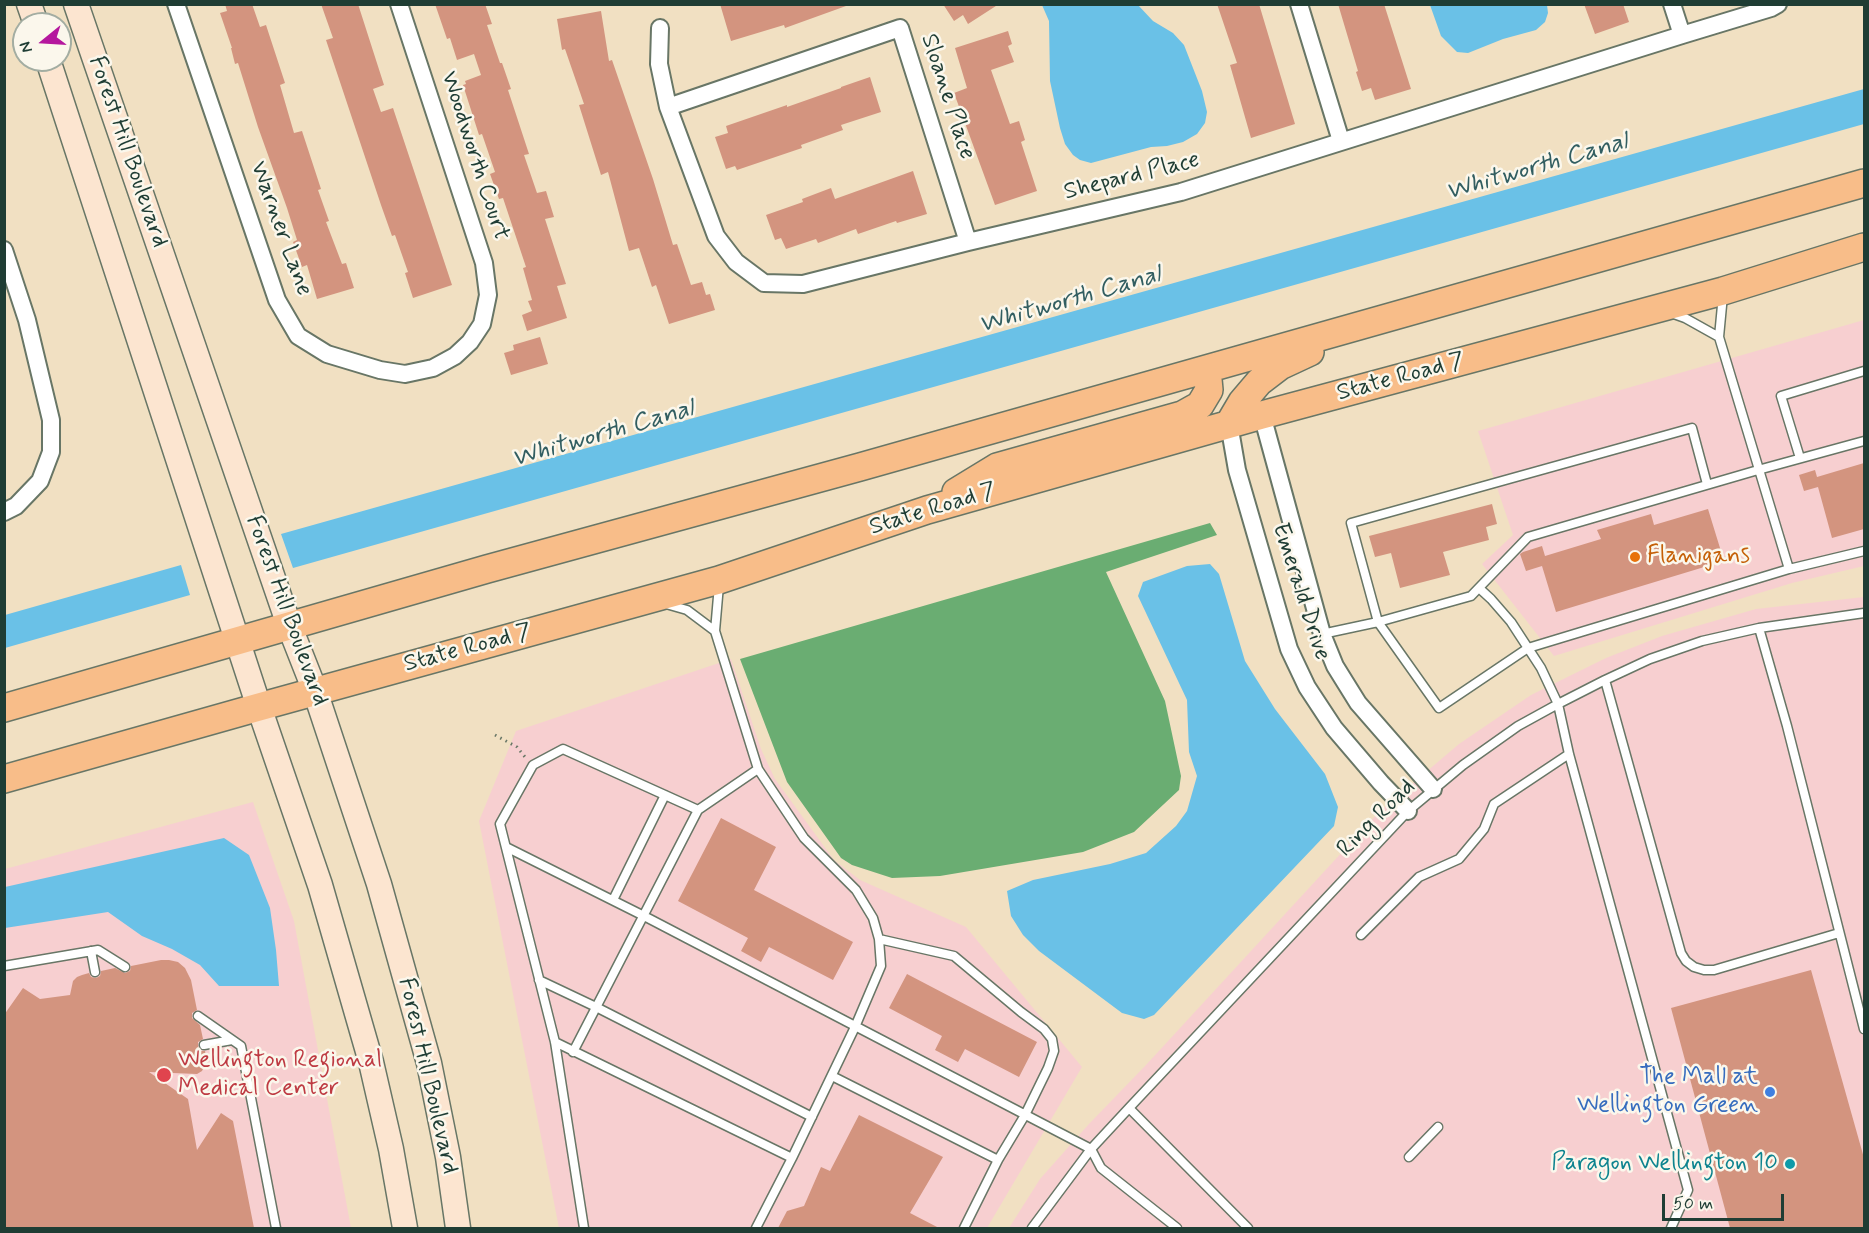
<!DOCTYPE html>
<style>
body{margin:0}
#map{position:relative;width:1869px;height:1233px;overflow:hidden;background:#f1e0c2;font-family:Mynerve,sans-serif}
canvas{display:block}
.frame{position:absolute;inset:0;border:6px solid #1f3d34;pointer-events:none}
.north{position:absolute;left:12px;top:12px;width:60px;height:60px;box-sizing:border-box;background:#fbf7ec;border:2px solid #a3ada2;border-radius:50%;rotate:252deg;font-size:16px;font-weight:700;line-height:24px;text-align:center;color:#1f3d34}
.north::after{content:'';display:block;margin:auto;width:21px;height:27px;background:#b5179e;clip-path:polygon(50% 0,100% 100%,50% 72%,0 100%)}
.scale{position:absolute;left:1662px;top:1194px;width:122px;height:27px;box-sizing:border-box;border:3px solid #1f3d34;border-top:0;padding-left:8px;font-size:18px;line-height:21px;white-space:nowrap;color:#1f3d34;-webkit-text-stroke:4px #fbf7ec;paint-order:stroke}
</style>
<div id="map">
<canvas width="1869" height="1233"></canvas>
<div class="frame"></div>
<div class="north">N</div>
<div class="scale">50 m</div>
</div>
<script>
const g = document.querySelector('canvas').getContext('2d');
g.lineJoin = 'round';
function fill(path, color) {
  g.fillStyle = color;
  g.fill(path, 'evenodd');
}
function toPath(rows) {
  const path = new Path2D();
  for (const r of rows) {
    path.moveTo(r[0], r[1]);
    for (let i = 2; i < r.length; i += 2) path.lineTo(r[i], r[i + 1]);
  }
  return path;
}
function stroke(path, color, width, dash) {
  g.strokeStyle = color;
  g.lineWidth = width;
  g.lineCap = dash ? 'butt' : 'round';
  g.setLineDash(dash || []);
  g.stroke(path);
}
function drawText(font, color, halo, rows, align = 'center') {
  g.font = font + ' Mynerve,sans-serif';
  g.lineWidth = 5;
  g.setLineDash([]);
  g.textBaseline = 'middle';
  g.strokeStyle = halo;
  g.fillStyle = color;
  for (const [text, x, y, turn = 0] of rows) {
    g.save();
    g.translate(x, y);
    g.rotate((+turn || 0) * Math.PI / 180);
    g.textAlign = isNaN(turn) ? turn : align;
    if (halo) g.strokeText(text, 0, 0);
    g.fillText(text, 0, 0);
    g.restore();
  }
}
const built = toPath([
 [1864,320,1864,566,1792,583,1554,656,1482,564,1513,535,1478,431],
 [1864,597,1864,1228,1009,1228,1040,1179,1088,1125,1146,1065,1379,812,1459,744,1531,695,1606,658,1662,636,1756,609],
 [731,659,761,749,775,779,834,860,860,880,966,927,1082,1067,987,1228,559,1228,479,821,516,731],
 [253,802,294,921,351,1228,5,1228,5,869]
]);
const forest = toPath([
 [1210,523,1217,535,1106,572,1165,701,1181,776,1179,790,1134,832,1083,852,940,876,892,878,852,865,841,858,787,782,740,659]
]);
const water = toPath([
 [1042,5,1138,5,1153,21,1173,33,1184,45,1202,91,1207,112,1205,123,1197,134,1183,142,1167,146,1151,147,1091,163,1080,160,1073,155,1065,144,1060,128,1050,81,1049,21],
 [1430,5,1547,5,1548,13,1545,22,1536,30,1503,39,1468,53,1457,52,1441,36],
 [1864,89,1864,124,293,568,281,534],
 [1210,564,1219,574,1245,661,1275,709,1325,774,1338,807,1334,826,1154,1015,1144,1019,1122,1013,1039,951,1023,935,1011,916,1007,891,1033,880,1110,864,1146,853,1176,826,1187,811,1197,776,1189,752,1187,700,1138,596,1143,582,1187,566],
 [181,565,190,595,5,648,5,615],
 [224,838,249,855,270,908,276,950,279,986,219,986,200,965,172,949,142,936,108,912,5,928,5,887]
]);
const building = toPath([
 [225,4,252,4,260,27,266,25,285,83,280,85,294,133,302,131,321,189,318,190,329,221,326,222,342,264,346,263,354,288,317,299,307,265,302,267,293,242,297,240,287,208,258,127,238,63,235,64,231,48,232,48,220,13,227,11],
 [321,4,358,4,384,85,373,89,381,112,393,108,452,285,413,298,405,273,408,272,395,235,392,236,381,205,326,40,333,38],
 [435,4,485,4,492,24,487,25,500,63,502,63,511,89,508,90,529,154,524,155,537,193,546,191,554,217,545,219,566,284,557,286,567,318,527,331,522,315,532,311,528,301,532,300,523,268,526,267,503,198,499,199,490,174,495,172,482,134,479,135,463,85,466,84,465,81,481,75,474,54,457,60,450,38,447,39],
 [720,4,845,4,846,6,785,28,784,25,731,41],
 [943,4,999,4,968,24,963,15,954,21],
 [1217,4,1259,4,1295,124,1251,138,1230,65,1237,63],
 [1338,4,1384,4,1411,89,1375,100,1371,88,1362,91,1356,72,1358,71],
 [1584,4,1623,4,1629,22,1595,34],
 [601,11,609,61,612,60,653,179,673,245,677,244,691,285,702,282,706,295,710,294,715,310,669,324,656,285,652,287,639,248,629,251,608,172,601,175,579,105,584,104,565,49,562,50,557,19],
 [1008,31,1012,44,1008,46,1014,62,991,70,1010,124,1019,121,1025,140,1021,142,1037,191,995,205,954,93,967,88,955,48],
 [870,77,881,112,841,125,843,130,801,145,802,148,737,170,735,166,726,169,715,137,728,133,726,126,787,105,787,107,841,88,841,87],
 [913,171,927,214,897,223,896,221,858,234,856,229,818,243,816,239,786,249,781,238,775,240,766,215,803,202,802,199,831,188,835,199],
 [540,337,548,364,511,375,504,353,514,350,513,345],
 [1864,463,1864,529,1832,538,1818,487,1804,491,1799,475,1815,470,1817,477],
 [1492,504,1497,524,1486,527,1489,540,1443,552,1450,575,1400,588,1391,553,1375,557,1369,536],
 [1708,509,1724,561,1556,612,1542,566,1526,571,1520,554,1523,552,1542,546,1545,556,1601,539,1597,530,1651,514,1654,525],
 [721,818,776,847,754,890,853,942,833,980,769,947,761,962,741,951,748,938,678,901],
 [161,960,169,960,178,962,185,968,191,980,197,1010,192,1013,192,1018,200,1025,203,1039,198,1042,198,1047,201,1051,205,1051,207,1060,202,1071,197,1074,149,1072,188,1099,197,1150,221,1113,233,1121,254,1228,4,1228,4,1015,23,988,40,999,70,995,73,981,77,977,82,975,89,973,91,977,96,978,100,976,101,971,115,968,125,973,130,971,131,966],
 [1811,970,1864,1158,1864,1228,1730,1228,1671,1008],
 [907,974,1037,1042,1019,1077,965,1049,958,1062,935,1050,942,1036,889,1008],
 [859,1115,943,1157,910,1213,939,1228,778,1228,787,1211,804,1206,821,1167,830,1171]
]);
const path = toPath([
 [495,735,517,747,525,757]
]);
const lane = toPath([
 [1723,295,1719,337,1789,569],
 [1671,313,1685,318,1719,337],
 [1800,458,1781,396,1864,371],
 [1707,484,1692,428,1351,523,1378,622,1439,708,1528,648,1789,569,1864,551],
 [719,585,715,631,758,769,804,838,856,890,873,918,879,939,881,966,855,1027,792,1158,756,1228],
 [1479,588,1491,599,1511,622,1541,668,1558,704,1569,754,1688,1190,1671,1228],
 [666,604,687,610,715,631],
 [1759,628,1787,726,1864,1029],
 [1322,634,1378,622,1471,596,1528,537,1758,470,1864,441],
 [1605,680,1681,953,1686,961,1694,967,1704,970,1714,970,1839,933],
 [506,847,644,916,1091,1149,1101,1168,1177,1228],
 [613,900,665,795],
 [1361,935,1419,877,1459,859,1484,829,1494,804,1569,754],
 [91,951,95,972],
 [4,966,98,950,125,967],
 [539,980,596,1007,812,1117],
 [198,1016,241,1046,276,1228],
 [555,1042,792,1158],
 [204,1045,232,1040],
 [573,1052,698,810,758,769],
 [832,1076,998,1160,1025,1115,1048,1068,1054,1051,1052,1039,1044,1029,1021,1012,954,956,879,939],
 [1129,1108,1248,1228],
 [1409,1157,1438,1127],
 [584,1228,555,1042,500,824,533,765,563,749,698,810],
 [964,1228,998,1160],
 [1032,1228,1091,1149,1129,1108,1408,811,1463,765,1518,726,1558,704,1605,680,1650,659,1702,641,1759,628,1864,613]
]);
const street = toPath([
 [176,4,277,300,298,336,327,354,380,370,405,374,433,368,455,356,470,342,482,324,488,295,484,263,399,4],
 [1299,4,1341,141],
 [1672,4,1682,35],
 [660,28,659,64,668,107,716,236,736,262,764,283,803,284,968,242,1181,192,1682,35,1771,8,1778,4],
 [668,107,900,28,968,242],
 [4,250,27,320,51,420,51,452,40,481,16,506,4,512],
 [1262,415,1322,634,1335,666,1358,703,1433,789],
 [1229,424,1237,470,1289,649,1307,687,1334,728,1381,783,1408,811]
]);
const secondary = toPath([
 [29,4,36,24],
 [76,4,289,625,315,691,379,884,429,1063,448,1157,458,1228],
 [48,60,259,707,320,885,371,1062,391,1149,405,1228]
]);
const primary = toPath([
 [1229,424,1242,402,1259,382,1280,366,1310,352],
 [956,492,997,467,1182,415,1200,405,1209,390,1207,369],
 [4,708,487,569,860,467,1864,183],
 [4,779,259,707,719,580,927,510,1262,415,1723,291,1864,247]
]);
const markers = [
 [1635,557,6,"#e8710a"],
 [164,1075,8,"#e0444e"],
 [1770,1092,6,"#3f7fe0"],
 [1790,1164,6,"#0f9aa8"]
];
const streetNames = [
 ["Sloane Place",947,97,72],
 ["Forest Hill Boulevard",127,152,71],
 ["Woodworth Court",474,156,72],
 ["Shepard Place",1132,177,-14],
 ["Warner Lane",280,229,70],
 ["State Road 7",1401,378,-15],
 ["State Road 7",933,510,-17],
 ["Emerald Drive",1300,592,72],
 ["Forest Hill Boulevard",286,611,70],
 ["State Road 7",468,649,-15],
 ["Ring Road",1377,819,-45],
 ["Forest Hill Boulevard",427,1076,77]
];
const foodNames = [
 ["Flanigans",1647,557]
];
const healthNames = [
 ["Wellington Regional",178,1061],
 ["Medical Center",178,1089]
];
const shopNames = [
 ["The Mall at",1758,1078],
 ["Wellington Green",1758,1106]
];
const cultureNames = [
 ["Paragon Wellington 10",1778,1164]
];
const waterNames = [
 ["Whitworth Canal",1537,168,-16],
 ["Whitworth Canal",1070,301,-16],
 ["Whitworth Canal",603,435,-16]
];
fill(built, '#f7cfd0');
fill(forest, '#6aad72');
fill(water, '#6ac1e7');
fill(building, '#d3947f');
stroke(lane, '#687666', 11);
stroke(street, '#687666', 20);
stroke(secondary, '#687666', 27);
stroke(primary, '#687666', 30);
stroke(path, '#687666', 3, [1.5, 4.5]);
stroke(lane, '#fff', 8);
stroke(street, '#fff', 16);
stroke(secondary, '#fce5d0', 24);
stroke(primary, '#f8bd89', 27);
for (const [x, y, r, color] of markers) {
  const dot = new Path2D();
  dot.arc(x, y, r, 0, 2 * Math.PI);
  g.fillStyle = color;
  g.fill(dot);
  stroke(dot, '#fbf7ec', 2);
}
drawText('24px', '#1f3d34', '#fbf7ec', streetNames);
drawText('24px', '#c56008', '#fbf7ec', foodNames, 'left');
drawText('24px', '#be3a42', '#fbf7ec', healthNames, 'left');
drawText('24px', '#366cbe', '#fbf7ec', shopNames, 'right');
drawText('24px', '#0d838f', '#fbf7ec', cultureNames, 'right');
drawText('italic 26px', '#325e61', '#fbf7ec', waterNames);
</script>
